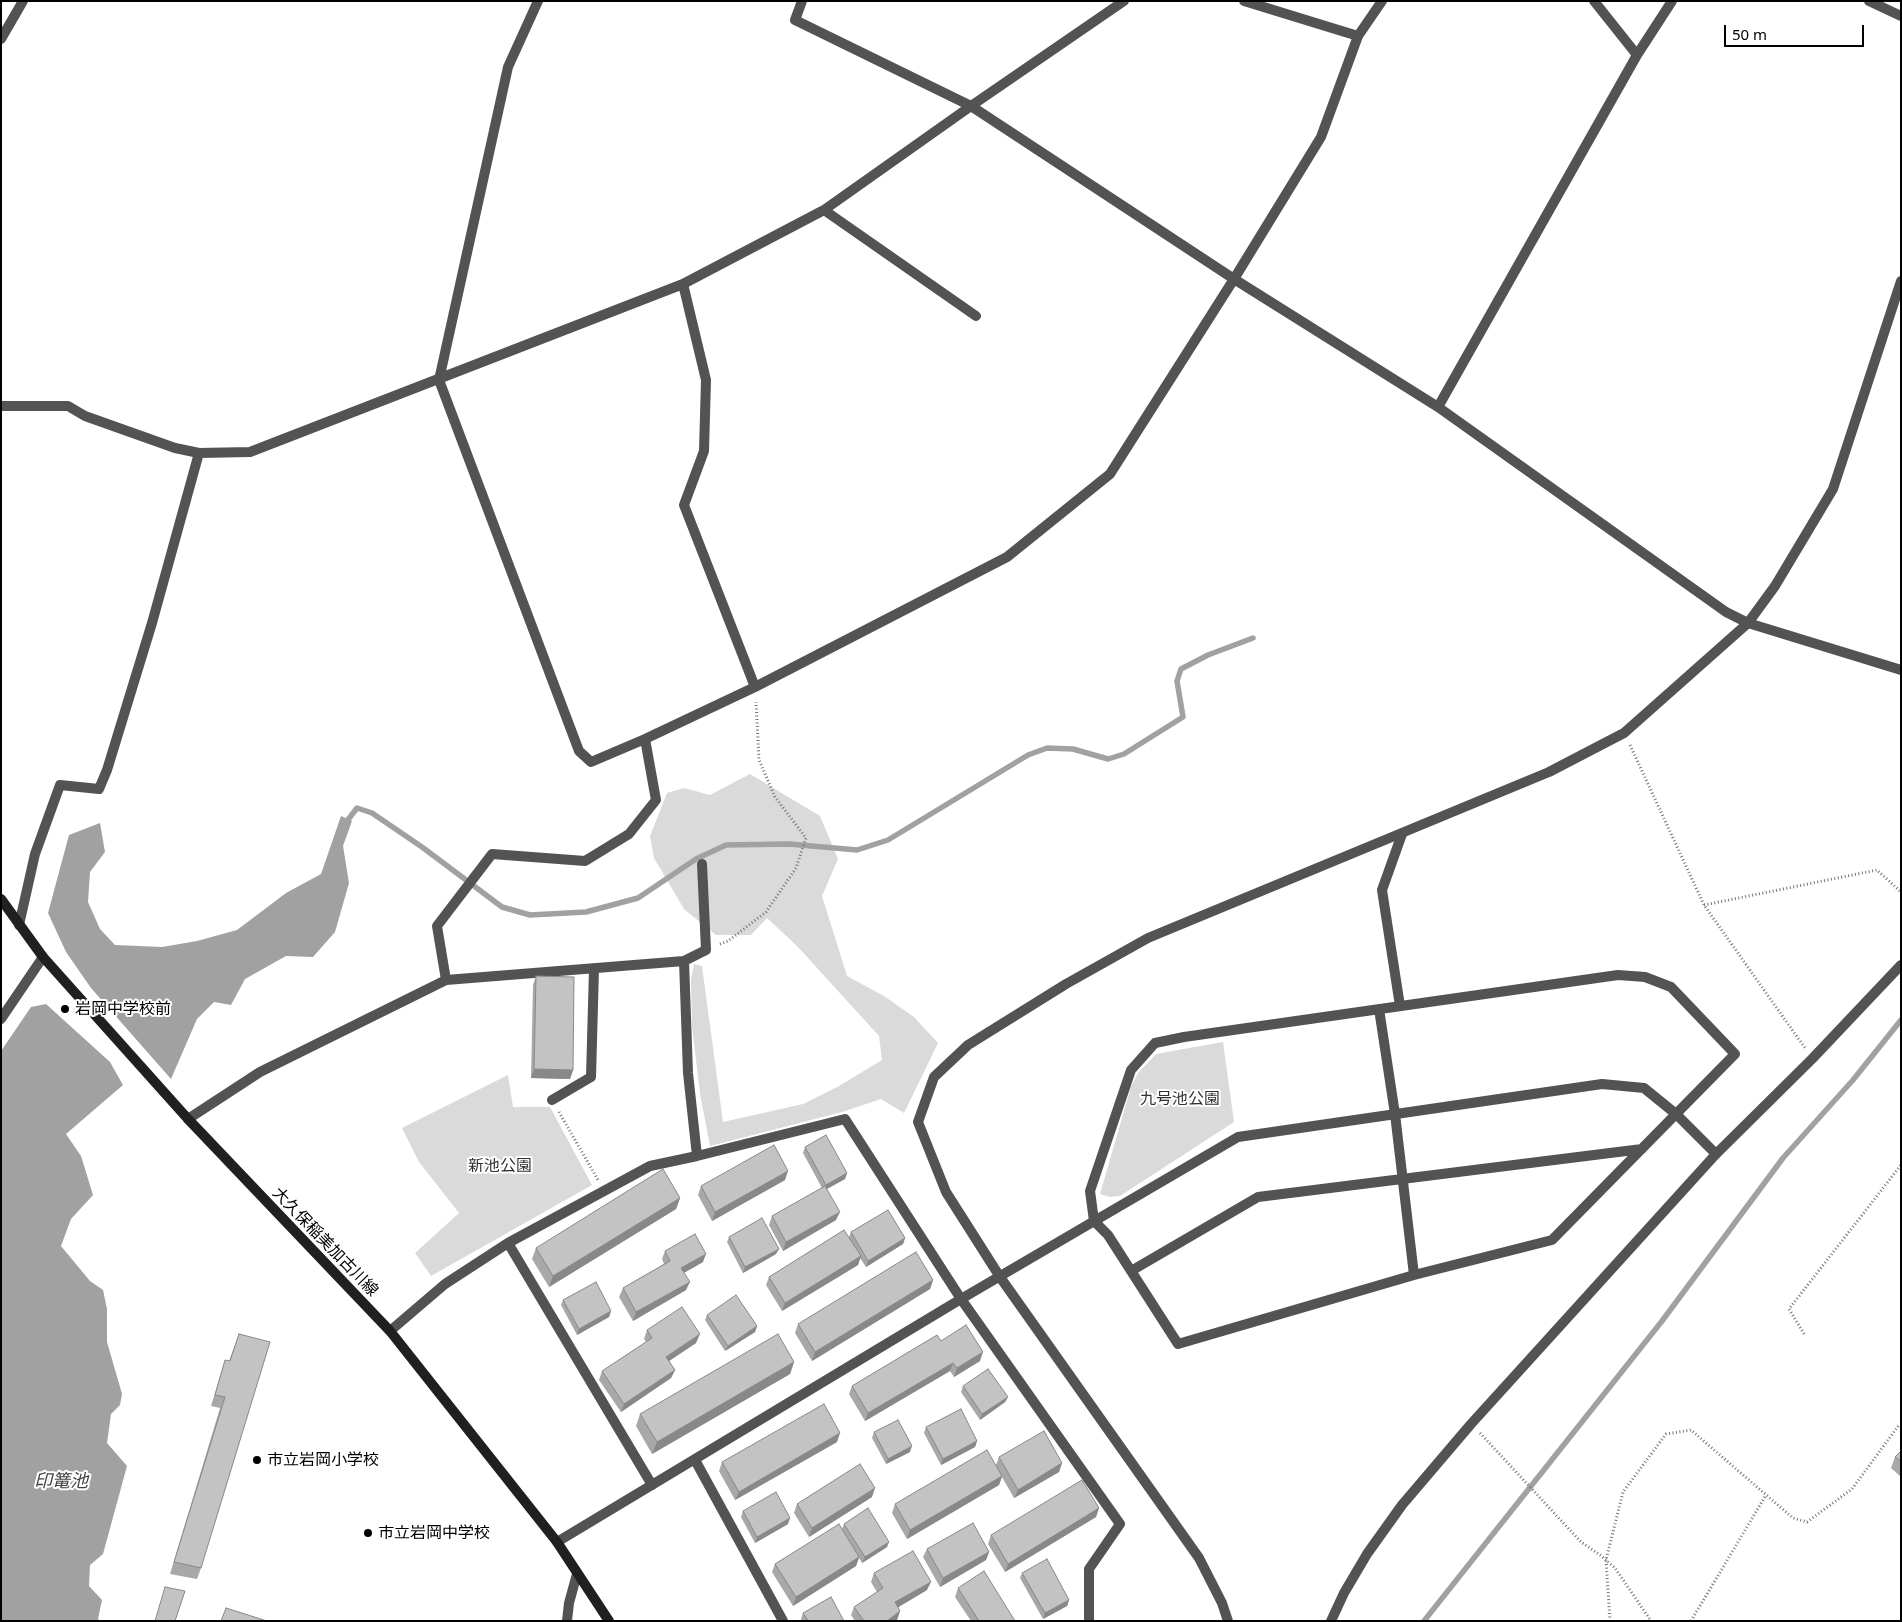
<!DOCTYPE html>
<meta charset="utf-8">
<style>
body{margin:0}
#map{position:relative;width:1902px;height:1622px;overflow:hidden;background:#fff;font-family:"Noto Sans",sans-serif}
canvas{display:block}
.frame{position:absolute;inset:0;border:2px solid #000;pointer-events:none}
.scale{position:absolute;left:1724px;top:25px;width:140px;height:22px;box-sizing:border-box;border:2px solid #000;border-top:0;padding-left:6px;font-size:15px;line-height:18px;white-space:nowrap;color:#000;-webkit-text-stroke:4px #fff;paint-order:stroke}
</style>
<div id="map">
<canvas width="1902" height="1622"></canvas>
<div class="frame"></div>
<div class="scale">50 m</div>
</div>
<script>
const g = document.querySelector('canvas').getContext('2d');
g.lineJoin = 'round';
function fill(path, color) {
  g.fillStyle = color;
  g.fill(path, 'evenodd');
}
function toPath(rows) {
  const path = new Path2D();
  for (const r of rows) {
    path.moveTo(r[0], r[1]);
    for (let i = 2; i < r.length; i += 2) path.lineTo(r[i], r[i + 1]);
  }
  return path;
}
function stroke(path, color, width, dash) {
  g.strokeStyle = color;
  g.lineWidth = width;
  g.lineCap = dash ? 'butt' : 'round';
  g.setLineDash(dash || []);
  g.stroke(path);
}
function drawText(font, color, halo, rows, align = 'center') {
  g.font = font + ' "Noto Sans","Noto Sans JP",sans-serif';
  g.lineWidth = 4;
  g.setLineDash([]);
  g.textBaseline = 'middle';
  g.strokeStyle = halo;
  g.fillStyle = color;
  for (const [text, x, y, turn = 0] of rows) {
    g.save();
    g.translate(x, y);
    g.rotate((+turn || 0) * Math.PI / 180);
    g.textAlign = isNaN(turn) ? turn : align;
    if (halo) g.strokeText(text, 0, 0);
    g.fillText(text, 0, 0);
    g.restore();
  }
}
const green = toPath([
 [750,774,820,816,838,859,822,896,847,976,884,996,914,1017,938,1043,904,1113,881,1099,842,1112,710,1146,700,1094,692,1026,691,979,694,964,702,966,723,1122,803,1104,839,1086,882,1060,879,1036,798,947,767,918,751,935,716,935,684,909,654,858,650,836,667,793,684,788,710,795],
 [1223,1042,1234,1122,1120,1196,1110,1197,1100,1194,1131,1087,1138,1073,1156,1054],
 [508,1075,513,1107,550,1107,592,1185,431,1276,415,1253,459,1213,419,1162,402,1128]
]);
const water = toPath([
 [341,816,352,821,343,846,349,883,335,932,313,957,286,956,245,979,231,1005,214,1002,197,1019,171,1079,91,988,66,952,48,913,69,835,100,823,105,852,90,872,88,902,100,929,115,945,162,947,197,941,237,930,286,893,321,874],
 [46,1004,110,1062,123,1085,66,1134,81,1156,93,1195,71,1219,61,1246,90,1281,103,1290,107,1309,107,1342,122,1394,120,1405,111,1414,107,1443,127,1466,103,1554,90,1565,89,1586,102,1600,98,1619,100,1621,1,1621,1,1051,31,1007]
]);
const stream = toPath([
 [344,825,357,808,372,813,422,847,502,907,530,915,586,912,638,898,696,859,726,845,789,844,857,850,888,840,1028,755,1047,748,1073,749,1108,759,1124,754,1183,717,1177,681,1181,669,1208,655,1253,638],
 [1424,1621,1662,1321,1783,1158,1853,1080,1901,1020]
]);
const path = toPath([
 [1630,745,1704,905,1805,1048],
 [1704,905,1877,870,1901,892],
 [720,944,728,941,766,912,796,868,806,838,775,797,759,760,756,702],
 [559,1112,598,1180],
 [1804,1334,1789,1309,1901,1165],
 [1480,1433,1581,1542,1600,1555,1615,1568,1651,1621],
 [1610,1621,1606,1560,1623,1492,1666,1434,1691,1430,1793,1518,1807,1522,1852,1489,1899,1425],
 [1691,1621,1766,1495]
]);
const minor = toPath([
 [538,1,508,67,439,380,579,751,591,762,645,739,755,687,1007,557,1110,474,1234,279,1321,137,1358,36,1382,1],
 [802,1,795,20,971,106,1234,279,1438,407,1726,612,1748,623,1901,670],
 [1244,1,1358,36],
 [1594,1,1637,55],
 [1869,1,1901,16],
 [1,39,23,1],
 [824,210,976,316],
 [683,284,706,380,704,451,684,505,755,687],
 [1,406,68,406,85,416,175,448,199,453,250,452,683,284,824,210,971,106,1124,1],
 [1438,407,1637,55,1672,1],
 [19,925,35,854,60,785,99,789,107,770,152,623,199,453],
 [684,961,706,950,702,864],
 [1618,975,1645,977,1671,987,1735,1054,1552,1240,1414,1275,1178,1344,1108,1235,1094,1221,1090,1191,1131,1070,1155,1043,1184,1037,1618,975],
 [446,980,437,926,492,854,585,861,629,834,656,800,645,739],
 [1400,1006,1382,890,1402,834],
 [1379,1009,1395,1114,1414,1275],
 [1,1019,43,957],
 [552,1100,591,1077,594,969],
 [188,1119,260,1072,446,980,684,961,688,1073,697,1156],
 [508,1243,652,1485],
 [1131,1271,1258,1197,1642,1149],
 [390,1331,445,1284,508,1243,650,1166,697,1156,845,1119,961,1299,1120,1524,1089,1569,1089,1621],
 [695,1460,783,1621],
 [567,1621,569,1603,577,1574],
 [1331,1621,1344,1593,1367,1554,1402,1505,1471,1424,1716,1154,1812,1059,1901,965]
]);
const tertiary = toPath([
 [557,1542,961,1299,1238,1137,1602,1084,1644,1088,1676,1114,1716,1154],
 [1228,1621,1222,1603,1199,1558,1000,1277,946,1192,918,1122,934,1077,968,1045,1066,984,1148,938,1549,772,1624,733,1748,623,1775,586,1833,489,1901,281]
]);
const secondary = toPath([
 [1,899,43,957,188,1119,390,1331,557,1542,609,1621]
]);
const wall = toPath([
 [536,976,573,1070,570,1079,531,1078,533,985],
 [805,1147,847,1173,845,1179,827,1189,836,1220,783,1251,769,1225,772,1216,822,1188,803,1153],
 [785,1180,712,1221,698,1195,701,1186],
 [680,1198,676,1209,549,1287,532,1259,536,1248],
 [851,1232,905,1238,903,1244,866,1267,860,1258,858,1265,782,1311,766,1285,769,1277,849,1237],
 [729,1237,776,1254,743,1273,727,1242],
 [665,1251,703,1262,684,1273,686,1290,633,1321,619,1297,623,1288,664,1264,662,1259],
 [933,1280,930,1289,812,1361,795,1333,798,1324],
 [563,1300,611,1311,609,1317,577,1335,561,1305],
 [707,1315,757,1326,755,1332,725,1351,705,1320],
 [647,1330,696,1343,669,1361,675,1370,671,1378,621,1412,599,1380,602,1371,646,1342,644,1339],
 [239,1334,201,1568,197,1579,170,1574,220,1408,211,1406,225,1360,229,1361],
 [941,1341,980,1361,954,1377,950,1371,865,1421,849,1394,852,1386],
 [794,1362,790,1374,652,1454,636,1426,640,1414],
 [963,1386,1008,1397,1005,1402,980,1420,961,1392],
 [926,1427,977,1441,975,1447,941,1465,924,1433],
 [874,1432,910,1452,886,1464,872,1438],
 [837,1442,735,1500,719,1471,722,1462],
 [1901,1451,1901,1477,1891,1468,1895,1457],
 [999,1457,1062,1463,1059,1472,1014,1498,1002,1477,999,1485,907,1539,892,1513,895,1504,996,1465],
 [872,1497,809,1537,794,1513,797,1504],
 [1099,1508,1096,1517,1005,1572,988,1544,991,1535],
 [743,1511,788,1524,755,1543,741,1517],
 [844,1524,887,1547,862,1563,859,1558,856,1566,793,1606,772,1572,775,1564,842,1529],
 [927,1549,989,1552,986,1560,940,1587,923,1557],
 [874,1573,927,1590,898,1607,900,1611,897,1620,896,1621,855,1621,851,1615,854,1607,877,1592,871,1582],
 [1022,1573,1069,1600,1067,1606,1043,1619,1020,1578],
 [958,1588,1015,1621,971,1621,955,1597],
 [803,1613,844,1621,802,1621,801,1619]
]);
const shadedWall = toPath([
 [534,1069,573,1070,570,1079,531,1078],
 [788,1171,785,1180,712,1221,715,1212],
 [847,1173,845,1179,823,1191,826,1185],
 [680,1198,676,1209,549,1287,553,1276],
 [840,1212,836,1220,783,1251,786,1242],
 [905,1238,903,1244,866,1267,868,1261],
 [779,1249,776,1254,743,1273,745,1267],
 [706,1254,703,1262,678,1276,681,1268],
 [861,1256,858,1265,782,1311,785,1303],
 [933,1280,930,1289,812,1361,815,1352],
 [690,1282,686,1290,633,1321,636,1312],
 [611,1311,609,1317,577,1335,579,1329],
 [757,1326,755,1332,725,1351,728,1346],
 [700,1334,696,1343,663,1365,666,1357],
 [983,1352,980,1361,954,1377,957,1368],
 [794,1362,790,1374,652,1454,657,1442],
 [953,1363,950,1371,865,1421,868,1413],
 [675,1370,671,1378,621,1412,624,1404],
 [1008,1397,1005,1402,980,1420,982,1414],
 [840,1433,837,1442,735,1500,739,1492],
 [977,1441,975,1447,941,1465,943,1459],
 [912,1446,910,1452,886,1464,888,1459],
 [1062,1463,1059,1472,1014,1498,1018,1490],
 [1002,1476,999,1485,907,1539,910,1530],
 [875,1488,872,1497,809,1537,812,1528],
 [1099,1508,1096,1517,1005,1572,1008,1564],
 [790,1518,788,1524,755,1543,757,1537],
 [889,1542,887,1547,862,1563,865,1557],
 [989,1552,986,1560,940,1587,943,1578],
 [859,1557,856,1566,793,1606,796,1597],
 [931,1582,927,1590,892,1611,895,1602],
 [1069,1600,1067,1606,1043,1619,1045,1613],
 [900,1611,897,1620,896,1621,887,1621]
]);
const building = toPath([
 [536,976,574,977,573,1070,534,1069,536,976],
 [826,1135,847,1173,826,1185,805,1147,826,1135],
 [774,1145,788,1171,715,1212,701,1186,774,1145],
 [663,1169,680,1198,553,1276,536,1248,663,1169],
 [825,1186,840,1212,786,1242,772,1216,825,1186],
 [888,1210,905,1238,868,1261,851,1232,888,1210],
 [762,1218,779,1249,745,1267,729,1237,762,1218],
 [844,1230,861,1256,785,1303,769,1277,844,1230],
 [695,1234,706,1254,681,1268,690,1282,636,1312,623,1288,670,1261,665,1251,695,1234],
 [916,1252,933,1280,815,1352,798,1324,916,1252],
 [596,1282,611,1311,579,1329,563,1300,596,1282],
 [736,1295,757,1326,728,1346,707,1315,736,1295],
 [682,1307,700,1334,666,1357,675,1370,624,1404,602,1371,652,1338,647,1330,682,1307],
 [966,1325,983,1352,957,1368,953,1363,868,1413,852,1386,937,1335,941,1341,966,1325],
 [239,1334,270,1342,201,1568,174,1562,225,1397,215,1395,225,1360,230,1361,239,1334],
 [778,1334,794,1362,657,1442,640,1414,778,1334],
 [988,1369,1008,1397,982,1414,963,1386,988,1369],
 [824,1404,840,1433,739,1492,722,1462,824,1404],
 [961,1409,977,1441,943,1459,926,1427,961,1409],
 [898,1420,912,1446,888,1459,874,1432,898,1420],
 [1044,1431,1062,1463,1018,1490,999,1457,1044,1431],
 [987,1450,1002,1476,910,1530,895,1504,987,1450],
 [1901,1451,1901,1461,1895,1457,1901,1451],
 [860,1464,875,1488,812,1528,797,1504,860,1464],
 [1082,1480,1099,1508,1008,1564,991,1535,1082,1480],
 [776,1492,790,1518,757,1537,743,1511,776,1492],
 [868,1508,889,1542,865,1557,844,1524,868,1508],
 [973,1523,989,1552,943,1578,927,1549,973,1523],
 [839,1524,859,1557,796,1597,775,1564,839,1524],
 [913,1551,931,1582,895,1602,900,1611,887,1621,864,1621,854,1607,883,1588,874,1573,913,1551],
 [1047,1559,1069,1600,1045,1613,1022,1573,1047,1559],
 [984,1571,1015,1621,979,1621,958,1588,984,1571],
 [165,1587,185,1591,175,1621,176,1621,155,1621,165,1587],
 [831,1597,844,1621,808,1621,803,1613,831,1597],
 [226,1608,267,1621,221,1621,226,1608]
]);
const markers = [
 [65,1009,5,"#000"],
 [257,1460,5,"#000"],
 [368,1533,5,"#000"]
];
const poiNames = [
 ["岩岡中学校前",75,1009],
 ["市立岩岡小学校",267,1460],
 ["市立岩岡中学校",378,1533]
];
const parkNames = [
 ["九号池公園",1180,1099],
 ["新池公園",500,1166]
];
const streetNames = [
 ["大久保稲美加古川線",325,1242,46]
];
const waterNames = [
 ["印篭池",61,1482]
];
fill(green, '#dadada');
fill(water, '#a1a1a1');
stroke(stream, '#a1a1a1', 5.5);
stroke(path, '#757575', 3, [1, 2.5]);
stroke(minor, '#535353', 10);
stroke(tertiary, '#535353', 10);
stroke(secondary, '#202020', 10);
fill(wall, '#a8a8a8');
fill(shadedWall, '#888');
fill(building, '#c3c3c3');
stroke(building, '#888', 1);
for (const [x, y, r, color] of markers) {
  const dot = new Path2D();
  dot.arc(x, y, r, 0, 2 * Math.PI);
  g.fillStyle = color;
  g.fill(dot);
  stroke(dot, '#fff', 2);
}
drawText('16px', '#000', '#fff', poiNames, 'left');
drawText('16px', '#313131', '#fff', parkNames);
drawText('16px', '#000', '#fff', streetNames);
drawText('italic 18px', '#424242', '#fff', waterNames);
</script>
